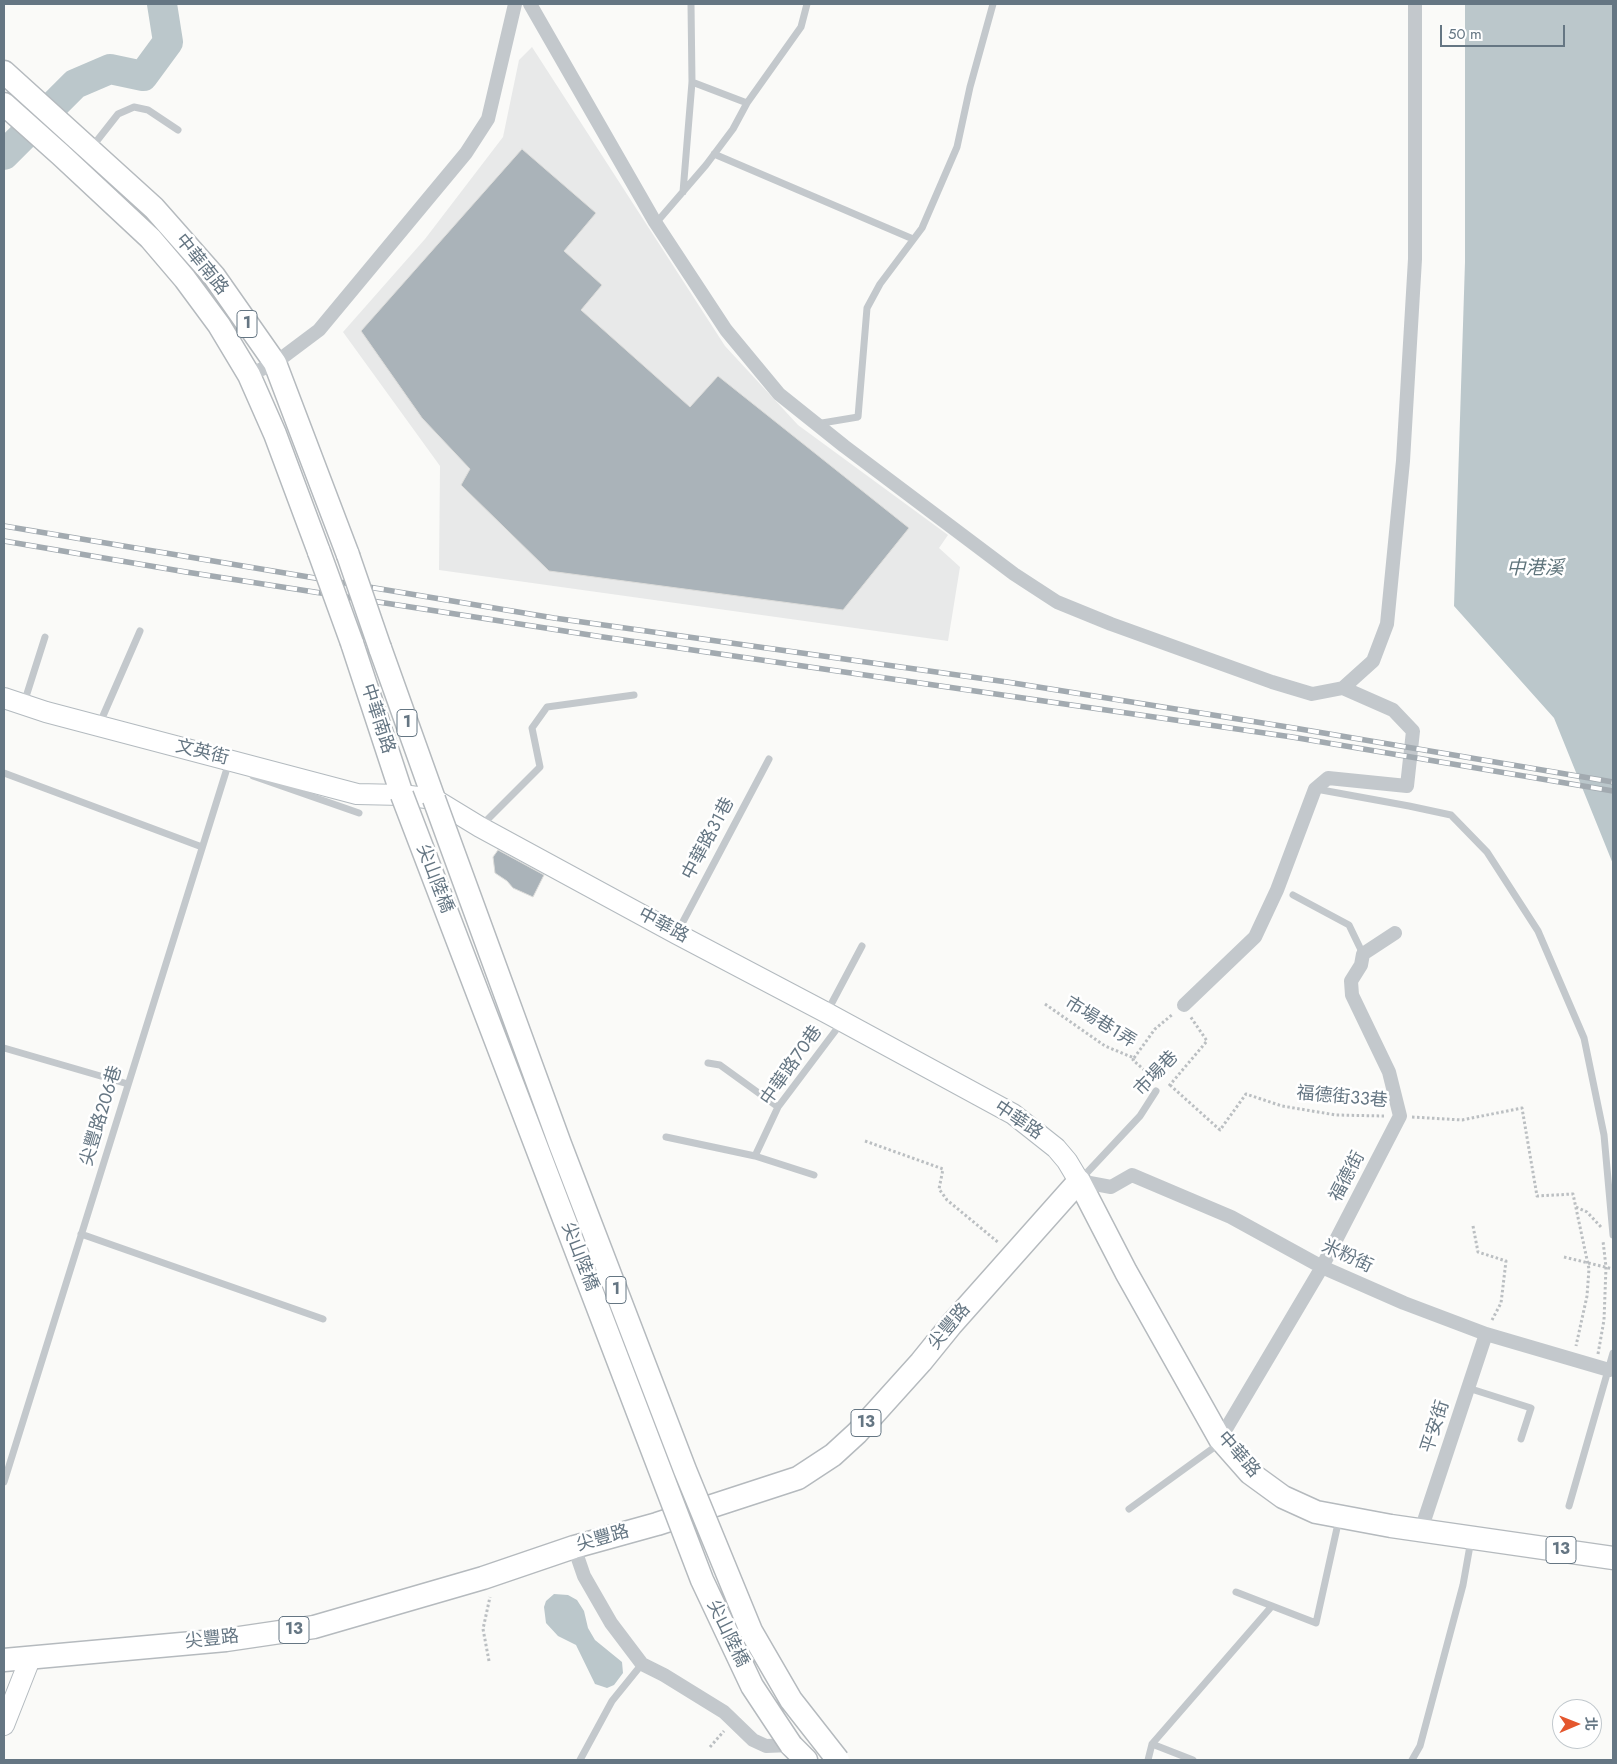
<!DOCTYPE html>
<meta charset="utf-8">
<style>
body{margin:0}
#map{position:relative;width:1617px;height:1764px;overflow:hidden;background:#fafaf8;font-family:Jost,"Noto Sans TC",sans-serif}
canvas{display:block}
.frame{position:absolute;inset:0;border:5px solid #657683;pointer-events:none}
.north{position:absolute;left:1552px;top:1699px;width:50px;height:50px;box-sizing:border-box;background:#fff;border:1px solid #c1c8cd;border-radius:50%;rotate:89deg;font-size:14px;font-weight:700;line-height:20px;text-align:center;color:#657683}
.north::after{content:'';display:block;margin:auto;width:18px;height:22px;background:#e4572e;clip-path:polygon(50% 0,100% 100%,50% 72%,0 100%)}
.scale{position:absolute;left:1440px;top:25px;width:125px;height:22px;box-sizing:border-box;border:2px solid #657683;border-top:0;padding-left:6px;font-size:15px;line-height:18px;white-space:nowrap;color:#657683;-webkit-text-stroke:4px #fff;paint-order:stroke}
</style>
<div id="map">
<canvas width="1617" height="1764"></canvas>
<div class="frame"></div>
<div class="north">北</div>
<div class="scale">50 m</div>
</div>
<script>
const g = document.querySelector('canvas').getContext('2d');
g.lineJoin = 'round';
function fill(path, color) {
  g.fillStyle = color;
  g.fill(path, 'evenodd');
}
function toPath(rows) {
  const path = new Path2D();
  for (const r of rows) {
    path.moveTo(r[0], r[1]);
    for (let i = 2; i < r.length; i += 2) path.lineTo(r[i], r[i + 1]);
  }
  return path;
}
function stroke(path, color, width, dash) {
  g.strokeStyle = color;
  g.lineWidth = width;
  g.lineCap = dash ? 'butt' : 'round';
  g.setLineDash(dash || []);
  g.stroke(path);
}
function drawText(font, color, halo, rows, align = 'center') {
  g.font = font + ' Jost,"Noto Sans TC",sans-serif';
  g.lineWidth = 5;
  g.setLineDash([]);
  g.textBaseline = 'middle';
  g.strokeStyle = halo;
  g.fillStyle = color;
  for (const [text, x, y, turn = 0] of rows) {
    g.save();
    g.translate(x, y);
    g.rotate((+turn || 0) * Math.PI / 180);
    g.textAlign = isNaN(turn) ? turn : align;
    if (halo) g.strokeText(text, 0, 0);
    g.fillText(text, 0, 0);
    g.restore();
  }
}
const built = toPath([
 [532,47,725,346,798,425,948,535,939,548,960,567,948,641,439,570,440,466,343,332,425,239,503,137,519,60]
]);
const water = toPath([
 [1465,4,1613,4,1613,864,1554,718,1454,606,1465,262],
 [554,1594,568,1595,577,1600,584,1611,588,1628,595,1640,622,1662,623,1673,614,1685,607,1688,595,1684,576,1645,558,1636,546,1623,544,1607,546,1601]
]);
const river = toPath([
 [4,155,75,84,110,69,143,76,168,42,162,4]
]);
const building = toPath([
 [522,149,596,213,564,251,602,285,581,310,690,407,718,376,909,528,843,610,549,571,461,485,470,469,422,418,361,331,522,149],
 [498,850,544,875,533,897,513,888,507,881,495,873,493,857,498,850]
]);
const path = toPath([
 [1045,1004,1105,1046,1134,1058,1133,1060,1152,1077,1154,1082],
 [1134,1058,1155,1029,1173,1014],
 [1170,1085,1220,1130,1246,1094,1282,1106,1336,1115,1384,1116],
 [1169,1086,1207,1041,1190,1016],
 [1412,1117,1462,1120,1522,1108,1537,1196,1573,1194,1589,1269,1587,1296,1576,1346],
 [865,1141,943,1169,939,1189,947,1200,999,1243],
 [1576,1207,1587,1212,1601,1227],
 [1473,1226,1478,1252,1506,1261,1501,1303,1492,1320],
 [1564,1257,1613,1269],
 [1598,1354,1604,1320,1606,1267,1603,1241],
 [489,1661,483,1629,490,1597],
 [710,1747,724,1731]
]);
const lane = toPath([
 [692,82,747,103],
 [92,147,118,114,134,107,148,110,178,130],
 [714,154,913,239],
 [683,192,692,82,691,4],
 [656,223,706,165,733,129,747,103,801,27,807,4],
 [816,424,858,417,867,308,880,284,922,228,957,147,970,87,993,4],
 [24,703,45,637],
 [99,725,140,631],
 [4,773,202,847],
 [253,776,359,813],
 [1316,789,1409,806,1451,815,1487,852,1538,931,1584,1038,1604,1135,1613,1235],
 [481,826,540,767,532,728,547,707,634,695],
 [1293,895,1349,925,1363,954],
 [677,933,769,759],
 [827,1012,862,946],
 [4,1048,128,1084],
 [708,1063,720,1065,778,1107],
 [666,1137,755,1156,778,1107,842,1022],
 [755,1156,814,1175],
 [1081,1179,1140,1116,1156,1091],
 [81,1234,323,1319],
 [1468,1388,1531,1408,1521,1439],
 [4,1482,229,762],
 [1569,1506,1613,1353],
 [1129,1509,1216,1446,1219,1442],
 [1236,1592,1316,1623,1339,1519],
 [580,1760,612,1701,642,1664],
 [1148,1760,1152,1744],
 [1193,1760,1152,1744,1272,1606],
 [1412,1760,1420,1746,1463,1585,1471,1540]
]);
const street = toPath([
 [530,4,655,222,726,330,779,394,844,446,1014,574,1057,602,1111,624,1272,682,1312,694,1343,688,1373,661,1387,624,1403,461,1415,259,1415,4],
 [249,375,275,363,319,330,466,153,488,119,515,4],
 [1184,1005,1255,937,1277,890,1315,789,1328,778,1407,786,1413,731,1393,710,1343,688],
 [1079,1181,1111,1187,1132,1175,1231,1217,1322,1267,1404,1303,1486,1334,1609,1370],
 [1220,1439,1322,1267,1400,1116,1389,1072,1352,995,1351,981,1361,965,1363,954,1395,933],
 [1421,1530,1486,1334],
 [574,1547,584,1576,611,1623,642,1664,664,1675,724,1712,753,1740,766,1746,791,1745]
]);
const secondary = toPath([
 [4,698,46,712,357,794,402,795,434,799,480,827,677,934,827,1013,1013,1114,1056,1148,1067,1161,1079,1181],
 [4,1725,30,1659]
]);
const primary = toPath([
 [4,72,154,208,214,276,275,363,348,555],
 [4,104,61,155,150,238,185,279,219,325,249,375,275,434,319,552],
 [352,643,402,795],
 [380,648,434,799],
 [4,1660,226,1640,314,1627,483,1578,574,1547,657,1524,798,1478,833,1455,857,1433,921,1362,951,1325,1079,1181,1126,1272,1220,1439,1250,1473,1283,1497,1316,1512,1391,1526,1613,1558],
 [791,1745,806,1760]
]);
const rail = toPath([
 [4,526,554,618,1007,682,1294,728,1613,782],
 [4,541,186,572,603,637,1292,737,1613,791]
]);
const primaryBridge = toPath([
 [319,552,352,643],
 [348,555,380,648],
 [402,795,702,1580,752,1686,791,1745],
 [434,799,560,1144,685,1470,751,1631,791,1700,838,1760]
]);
const shields = [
 [247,324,20],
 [407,723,20],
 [616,1290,20],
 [866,1423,30],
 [1561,1550,30],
 [294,1630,30]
];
const shieldNames = [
 ["1",247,324],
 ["1",407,723],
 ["1",616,1290],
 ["13",866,1423],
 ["13",1561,1550],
 ["13",294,1630]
];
const streetNames = [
 ["中華南路",201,265,51],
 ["中華南路",377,719,72],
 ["文英街",202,753,14],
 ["中華路31巷",709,839,-62],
 ["尖山陸橋",434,879,69],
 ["中華路",663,926,28],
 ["市場巷1弄",1100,1023,32],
 ["中華路70巷",792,1066,-55],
 ["市場巷",1157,1074,-46],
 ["福德街33巷",1342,1098,5],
 ["尖豐路206巷",102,1116,-73],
 ["中華路",1018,1121,34],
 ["福德街",1348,1177,-62],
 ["尖山陸橋",579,1257,69],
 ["米粉街",1347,1257,25],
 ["尖豐路",950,1327,-50],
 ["平安街",1436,1427,-72],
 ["中華路",1238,1455,49],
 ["尖豐路",603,1539,-16],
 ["尖山陸橋",727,1634,64],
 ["尖豐路",212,1640,-6]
];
const waterNames = [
 ["中港溪",1535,569]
];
fill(built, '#e8e9e9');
fill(water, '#bbc7cb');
stroke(river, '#bbc7cb', 30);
fill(building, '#aab3b9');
stroke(building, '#dcdcda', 1);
stroke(secondary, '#b3babf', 22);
stroke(primary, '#b5babe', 25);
stroke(path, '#bbbfc2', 3, [2.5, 2.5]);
stroke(lane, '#c3c8cc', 7);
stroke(street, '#c3c8cc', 14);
stroke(secondary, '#fff', 20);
stroke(primary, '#fff', 22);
stroke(rail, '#a2aab0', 5.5);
stroke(rail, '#fff', 4, [11]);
stroke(primaryBridge, '#b5babe', 25, []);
stroke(primaryBridge, '#fff', 22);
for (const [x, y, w] of shields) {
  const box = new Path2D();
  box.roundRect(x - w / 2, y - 13.5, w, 27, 4);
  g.fillStyle = '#fff';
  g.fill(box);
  stroke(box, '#657683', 1);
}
drawText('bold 16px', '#657683', null, shieldNames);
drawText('18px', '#657683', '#fff', streetNames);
drawText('italic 19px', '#60757c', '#fff', waterNames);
</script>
